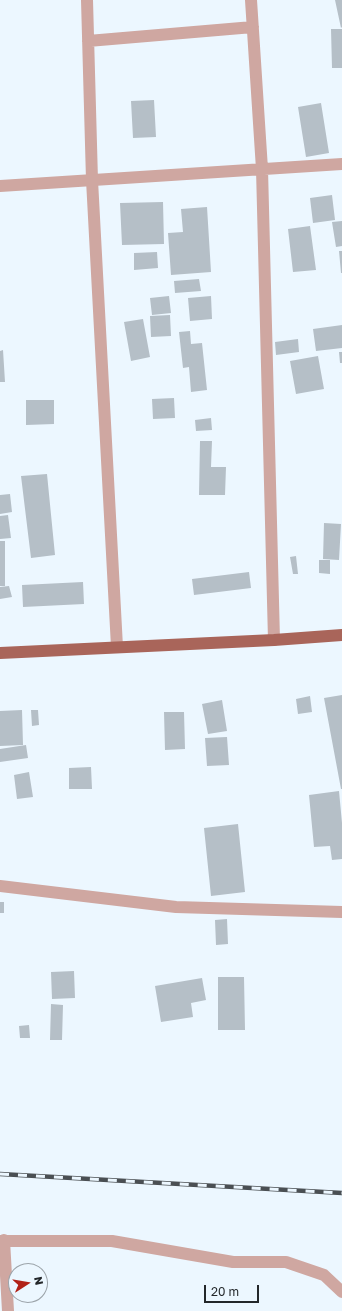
<!DOCTYPE html>
<style>
body{margin:0}
#map{position:relative;width:342px;height:1311px;overflow:hidden;background:#ecf7ff;font-family:"Golos Text",sans-serif}
canvas{display:block}
.north{position:absolute;left:8px;top:1263px;width:40px;height:40px;box-sizing:border-box;background:#ecf7ff;border:1px solid #9ca4aa;border-radius:50%;rotate:78deg;font-size:11px;font-weight:700;line-height:16px;text-align:center;color:#23272a}
.north::after{content:'';display:block;margin:auto;width:14px;height:18px;background:#b12218;clip-path:polygon(50% 0,100% 100%,50% 72%,0 100%)}
.scale{position:absolute;left:204px;top:1285px;width:55px;height:18px;box-sizing:border-box;border:2px solid #23272a;border-top:0;padding-left:5px;font-size:12px;line-height:14px;white-space:nowrap;color:#23272a;-webkit-text-stroke:3px #ecf7ff;paint-order:stroke}
</style>
<div id="map">
<canvas width="342" height="1311"></canvas>
<div class="north">N</div>
<div class="scale">20 m</div>
</div>
<script>
const g = document.querySelector('canvas').getContext('2d');
g.lineJoin = 'round';
function fill(path, color) {
  g.fillStyle = color;
  g.fill(path, 'evenodd');
}
function toPath(rows) {
  const path = new Path2D();
  for (const r of rows) {
    path.moveTo(r[0], r[1]);
    for (let i = 2; i < r.length; i += 2) path.lineTo(r[i], r[i + 1]);
  }
  return path;
}
function stroke(path, color, width, dash) {
  g.strokeStyle = color;
  g.lineWidth = width;
  g.lineCap = dash ? 'butt' : 'round';
  g.setLineDash(dash || []);
  g.stroke(path);
}
const building = toPath([
 [335,0,342,0,342,27,341,28],
 [331,29,342,29,342,68,332,68],
 [154,100,156,137,133,138,131,101],
 [321,103,329,153,306,157,298,107],
 [332,195,335,220,313,223,310,198],
 [163,202,164,244,122,245,120,203],
 [207,207,211,272,171,275,168,233,183,232,181,209],
 [342,221,342,246,336,247,332,222],
 [310,226,316,270,293,272,288,229],
 [339,251,342,251,342,273,341,273],
 [157,252,158,268,134,270,134,253],
 [199,279,201,291,175,293,174,281],
 [169,296,171,313,152,315,150,298],
 [211,296,212,319,190,321,188,298],
 [170,315,171,336,151,337,150,316],
 [143,319,150,357,131,361,124,322],
 [342,325,342,348,316,351,313,329],
 [190,331,191,344,202,343,207,390,191,392,189,367,183,368,179,332],
 [298,339,299,352,276,355,275,342],
 [3,350,5,382,0,382,0,351],
 [339,352,342,352,342,363,340,363],
 [318,356,324,389,296,394,290,361],
 [174,398,175,418,153,419,152,399],
 [26,400,54,400,54,424,26,425],
 [211,418,212,430,196,431,195,420],
 [200,441,212,441,211,467,226,467,225,495,199,495],
 [47,474,55,555,31,558,21,476],
 [10,494,12,512,0,514,0,495],
 [8,515,11,538,0,539,0,516],
 [324,523,341,524,339,560,323,559],
 [0,541,5,541,5,586,0,586],
 [296,556,298,574,293,574,290,557],
 [319,560,330,560,330,574,319,573],
 [249,572,251,588,194,595,192,579],
 [83,582,84,604,23,607,22,585],
 [9,586,12,597,0,599,0,587],
 [342,695,342,789,341,789,324,698],
 [310,696,312,712,298,714,296,699],
 [222,700,227,731,208,734,202,704],
 [22,710,23,745,0,746,0,711],
 [31,710,38,710,39,725,32,726],
 [164,712,184,712,185,749,165,750],
 [227,737,229,765,207,766,205,738],
 [26,745,28,758,0,762,0,749],
 [91,767,92,789,69,789,69,768],
 [29,772,33,797,17,799,14,775],
 [339,791,342,823,342,859,332,860,330,846,314,847,309,795],
 [238,824,245,892,211,896,204,828],
 [0,902,4,902,4,913,0,913],
 [227,919,228,944,216,945,215,920],
 [74,971,75,998,52,999,51,972],
 [218,977,244,977,245,1030,218,1030],
 [202,978,206,1000,191,1003,193,1017,161,1022,155,986],
 [51,1004,63,1005,62,1040,50,1040],
 [29,1025,30,1038,20,1038,19,1026]
]);
const street = toPath([
 [87,0,92,180,117,647],
 [251,0,262,169,274,640],
 [88,41,253,27],
 [0,186,342,164],
 [0,886,176,907,342,912],
 [4,1240,8,1311],
 [0,1241,112,1241,233,1262,286,1262,324,1275,342,1292]
]);
const primary = toPath([
 [0,653,274,640,342,635]
]);
const rail = toPath([
 [0,1174,342,1193]
]);
fill(building, '#b5bfc7');
stroke(street, '#cfa7a1', 12);
stroke(primary, '#a9655a', 12);
stroke(rail, '#4a4f53', 4.5);
stroke(rail, '#ecf7ff', 3, [9]);
</script>
